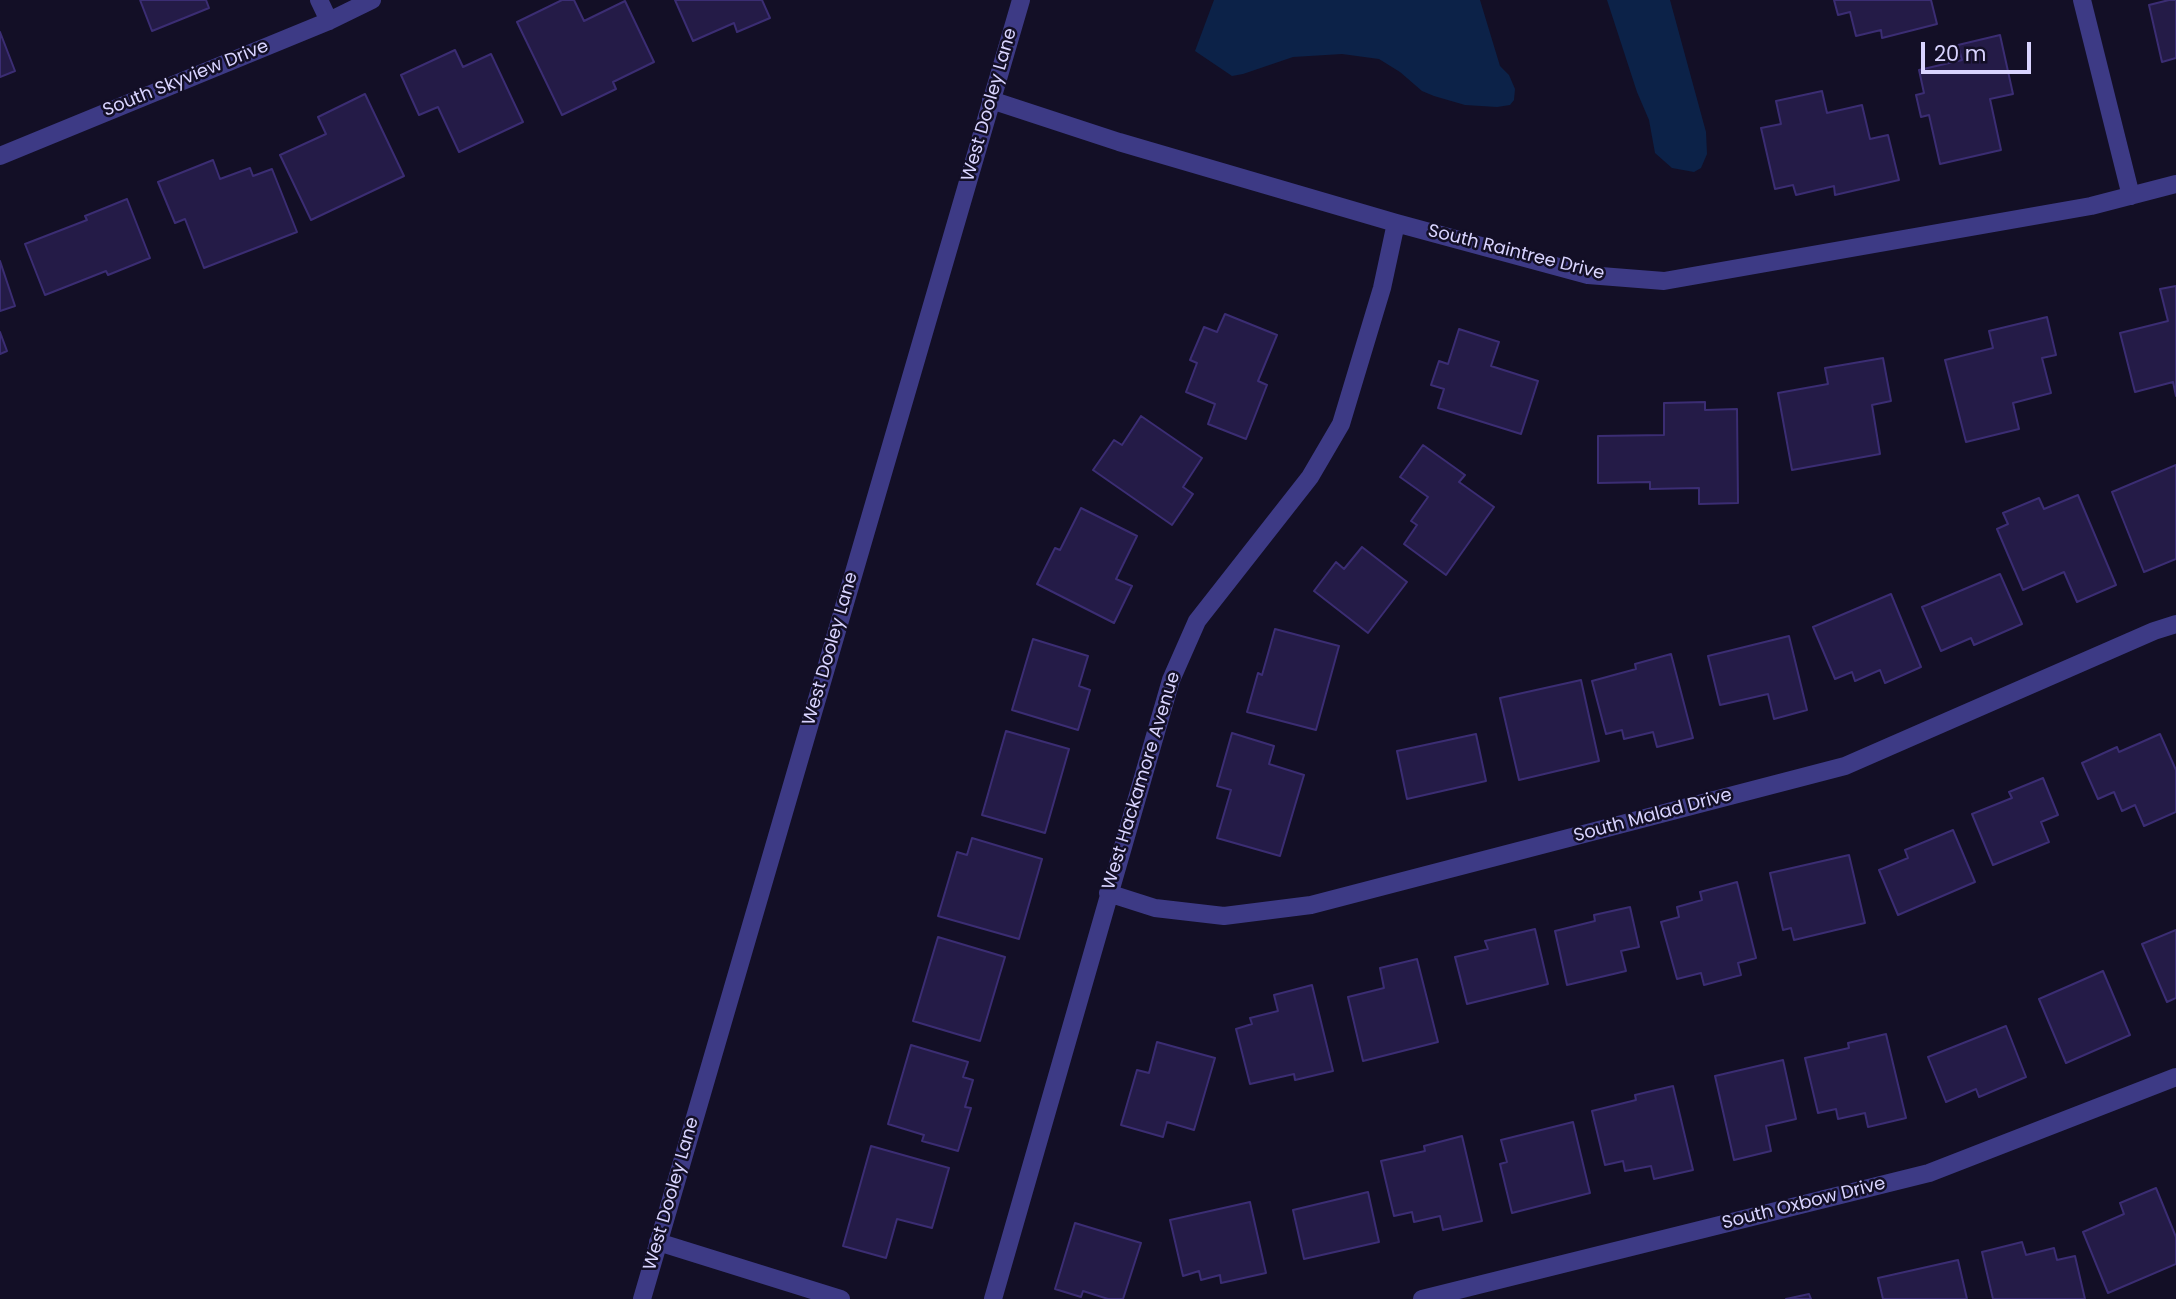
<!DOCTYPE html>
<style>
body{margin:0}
#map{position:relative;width:2176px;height:1299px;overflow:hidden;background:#130f26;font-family:Poppins,sans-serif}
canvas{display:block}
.scale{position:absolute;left:1921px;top:42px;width:110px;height:32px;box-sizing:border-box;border:4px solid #d9d4ff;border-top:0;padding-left:9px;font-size:21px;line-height:24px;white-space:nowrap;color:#d9d4ff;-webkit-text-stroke:5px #130f26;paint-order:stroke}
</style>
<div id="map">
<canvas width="2176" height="1299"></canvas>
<div class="scale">20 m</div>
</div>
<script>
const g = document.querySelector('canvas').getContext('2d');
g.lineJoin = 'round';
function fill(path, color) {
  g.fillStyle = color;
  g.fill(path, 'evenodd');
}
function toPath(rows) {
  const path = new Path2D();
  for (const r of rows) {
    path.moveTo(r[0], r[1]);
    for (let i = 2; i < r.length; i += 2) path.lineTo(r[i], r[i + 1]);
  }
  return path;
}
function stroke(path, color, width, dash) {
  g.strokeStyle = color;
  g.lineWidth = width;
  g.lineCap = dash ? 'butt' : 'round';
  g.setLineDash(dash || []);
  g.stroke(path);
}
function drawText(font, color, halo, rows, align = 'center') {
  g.font = font + ' Poppins,sans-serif';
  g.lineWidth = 5;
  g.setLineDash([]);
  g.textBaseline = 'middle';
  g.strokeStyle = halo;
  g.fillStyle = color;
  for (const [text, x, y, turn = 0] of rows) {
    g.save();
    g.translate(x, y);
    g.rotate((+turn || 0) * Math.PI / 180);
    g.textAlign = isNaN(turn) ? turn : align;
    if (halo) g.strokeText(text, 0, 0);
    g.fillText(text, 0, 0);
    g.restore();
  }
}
const water = toPath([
 [1214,0,1480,0,1500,66,1509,75,1515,89,1514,100,1510,105,1497,107,1465,105,1434,96,1422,91,1400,72,1379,59,1342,54,1293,57,1243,74,1232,76,1195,51],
 [1607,0,1670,0,1706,132,1707,154,1701,168,1694,172,1672,168,1655,153,1649,120,1637,92]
]);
const building = toPath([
 [140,0,206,0,209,8,152,31,140,0],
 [562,0,574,0,584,21,625,1,654,62,613,82,616,89,562,115,517,22,562,0],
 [675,0,762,0,770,18,737,32,734,23,693,41,675,0],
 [1834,0,1931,0,1937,24,1882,38,1881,30,1856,36,1850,12,1838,15,1834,0],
 [2169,0,2176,0,2176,58,2162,62,2149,5,2169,0],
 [0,32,15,71,0,77,0,32],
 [2000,35,2013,94,1990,99,2001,150,1940,164,1929,115,1921,117,1916,95,1924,93,1919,70,1962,60,1958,45,2000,35],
 [455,50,463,67,491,54,523,122,459,152,438,107,419,115,401,75,455,50],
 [1822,91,1827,113,1862,105,1870,139,1888,135,1899,180,1835,195,1834,186,1796,195,1793,185,1775,189,1761,128,1781,124,1776,101,1822,91],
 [365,94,404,176,311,220,280,155,326,134,318,117,365,94],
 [213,160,220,179,250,168,253,176,272,169,297,232,204,268,185,219,175,223,158,182,213,160],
 [127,199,150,258,108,275,106,271,45,295,25,244,87,220,85,216,127,199],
 [0,261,15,306,0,311,0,261],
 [2176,286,2176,396,2173,382,2135,392,2120,333,2168,321,2160,289,2176,286],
 [1225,314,1277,335,1258,381,1267,385,1246,439,1208,424,1215,404,1186,392,1197,363,1190,360,1204,327,1217,332,1225,314],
 [2047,317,2056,355,2042,358,2051,393,2013,403,2019,429,1966,442,1945,360,1993,348,1989,331,2047,317],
 [1459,329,1499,342,1491,366,1538,381,1521,434,1438,408,1444,389,1431,385,1439,361,1448,364,1459,329],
 [0,332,7,351,0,354,0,332],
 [1883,358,1891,401,1872,405,1880,454,1792,470,1778,393,1828,384,1825,368,1883,358],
 [1705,402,1705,410,1737,409,1738,503,1699,504,1699,488,1650,489,1650,482,1598,483,1598,436,1664,435,1664,403,1705,402],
 [1141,416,1202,458,1183,487,1193,494,1172,525,1093,470,1114,440,1122,445,1141,416],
 [1423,445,1465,475,1459,482,1494,507,1446,575,1404,544,1417,525,1411,521,1428,497,1400,477,1423,445],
 [2176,465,2176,559,2144,572,2112,492,2176,465],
 [2078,495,2116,585,2077,602,2064,572,2023,590,1997,529,2008,524,2003,513,2039,498,2044,509,2078,495],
 [1081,508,1137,536,1116,579,1132,586,1114,623,1037,584,1055,548,1060,550,1081,508],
 [1362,547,1407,582,1368,633,1314,591,1336,562,1344,569,1362,547],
 [2000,574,2022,624,1974,645,1971,638,1941,651,1922,607,2000,574],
 [1891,594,1921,667,1885,683,1880,670,1855,681,1852,672,1835,679,1813,627,1891,594],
 [1275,629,1339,646,1316,730,1247,712,1258,673,1262,675,1275,629],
 [1789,636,1807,710,1774,719,1768,694,1720,705,1708,656,1789,636],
 [1033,639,1088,656,1079,686,1090,690,1078,730,1012,710,1033,639],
 [1671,654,1693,738,1657,747,1653,732,1624,739,1622,730,1606,734,1592,681,1636,669,1635,664,1671,654],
 [1581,680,1599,761,1519,780,1500,698,1581,680],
 [1006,731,1069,749,1045,833,982,815,1006,731],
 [1232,733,1274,746,1269,764,1304,775,1280,856,1217,838,1231,790,1217,786,1232,733],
 [1476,734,1486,781,1407,799,1397,751,1476,734],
 [2160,734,2176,770,2176,812,2144,826,2135,805,2122,811,2114,792,2098,799,2082,763,2117,747,2119,752,2160,734],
 [2043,778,2058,815,2041,822,2049,842,1993,865,1972,814,2012,798,2009,792,2043,778],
 [1953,830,1975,882,1898,915,1879,870,1908,858,1905,850,1953,830],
 [972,838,1042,859,1019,939,938,916,957,852,967,855,972,838],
 [1849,855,1865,923,1794,940,1791,928,1783,930,1770,873,1849,855],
 [1737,882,1756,958,1738,963,1741,975,1704,985,1701,973,1677,979,1661,922,1679,917,1677,907,1702,900,1700,892,1737,882],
 [1630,907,1639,947,1621,951,1626,971,1567,985,1555,931,1595,921,1594,915,1630,907],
 [1535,929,1548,984,1467,1004,1455,957,1488,949,1485,941,1535,929],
 [2176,930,2176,998,2167,1002,2142,944,2176,930],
 [938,937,1005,957,980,1041,913,1021,938,937],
 [1417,959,1438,1042,1363,1061,1348,997,1384,988,1380,968,1417,959],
 [2103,971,2130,1035,2066,1063,2039,999,2103,971],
 [1312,985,1333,1071,1295,1080,1294,1074,1250,1084,1236,1029,1252,1024,1250,1018,1278,1011,1274,995,1312,985],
 [2006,1026,2026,1077,1979,1097,1976,1089,1946,1102,1928,1057,2006,1026],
 [1886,1034,1906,1118,1868,1127,1865,1113,1838,1119,1836,1109,1818,1113,1805,1058,1849,1048,1848,1043,1886,1034],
 [1157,1042,1215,1058,1194,1130,1167,1122,1163,1137,1121,1125,1137,1070,1149,1073,1157,1042],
 [911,1045,968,1062,963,1077,973,1080,965,1107,971,1108,958,1151,922,1141,924,1135,888,1124,911,1045],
 [1783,1060,1796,1119,1766,1126,1771,1151,1734,1160,1715,1076,1783,1060],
 [1673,1086,1693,1170,1654,1179,1651,1166,1625,1171,1623,1161,1605,1165,1592,1111,1636,1100,1635,1095,1673,1086],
 [1573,1122,1590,1193,1512,1213,1500,1164,1507,1162,1501,1140,1573,1122],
 [1462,1136,1482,1221,1443,1230,1440,1216,1414,1222,1412,1212,1394,1216,1381,1161,1425,1151,1424,1146,1462,1136],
 [871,1146,949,1168,932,1228,897,1219,886,1258,843,1246,871,1146],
 [2156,1188,2176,1237,2176,1264,2108,1293,2083,1232,2124,1214,2120,1203,2156,1188],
 [1368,1192,1379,1242,1304,1259,1293,1210,1368,1192],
 [1250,1202,1266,1273,1221,1283,1220,1275,1201,1280,1199,1271,1183,1276,1170,1220,1250,1202],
 [1075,1223,1141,1243,1123,1299,1108,1299,1083,1291,1081,1297,1055,1289,1075,1223],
 [2022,1242,2026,1255,2054,1248,2057,1260,2075,1256,2085,1299,1993,1299,1982,1252,2022,1242],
 [1958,1260,1967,1299,1883,1299,1878,1278,1958,1260],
 [1809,1294,1811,1299,1786,1299,1809,1294]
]);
const minor = toPath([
 [319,0,329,21],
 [2082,0,2131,196],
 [991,100,1119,142,1396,223,1588,275,1664,281,2091,206,2176,184],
 [0,156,329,21,372,0],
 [1108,893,1155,908,1224,916,1311,905,1845,766,2154,631,2176,624],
 [658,1242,841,1299],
 [642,1299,1021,0],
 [993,1299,1171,680,1197,621,1310,477,1341,424,1382,288,1396,223],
 [1422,1299,1929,1173,2176,1077]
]);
const streetNames = [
 ["South Skyview Drive",186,79,-22],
 ["West Dooley Lane",990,105,-74],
 ["South Raintree Drive",1516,253,14],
 ["West Dooley Lane",831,649,-74],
 ["West Hackamore Avenue",1142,781,-73],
 ["South Malad Drive",1653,816,-15],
 ["West Dooley Lane",672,1194,-74],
 ["South Oxbow Drive",1804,1204,-14]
];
fill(water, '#0c2248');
fill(building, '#241b47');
stroke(building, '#3b2d73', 2);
stroke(minor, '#3d3a85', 18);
drawText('18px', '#d9d4ff', '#130f26', streetNames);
</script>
